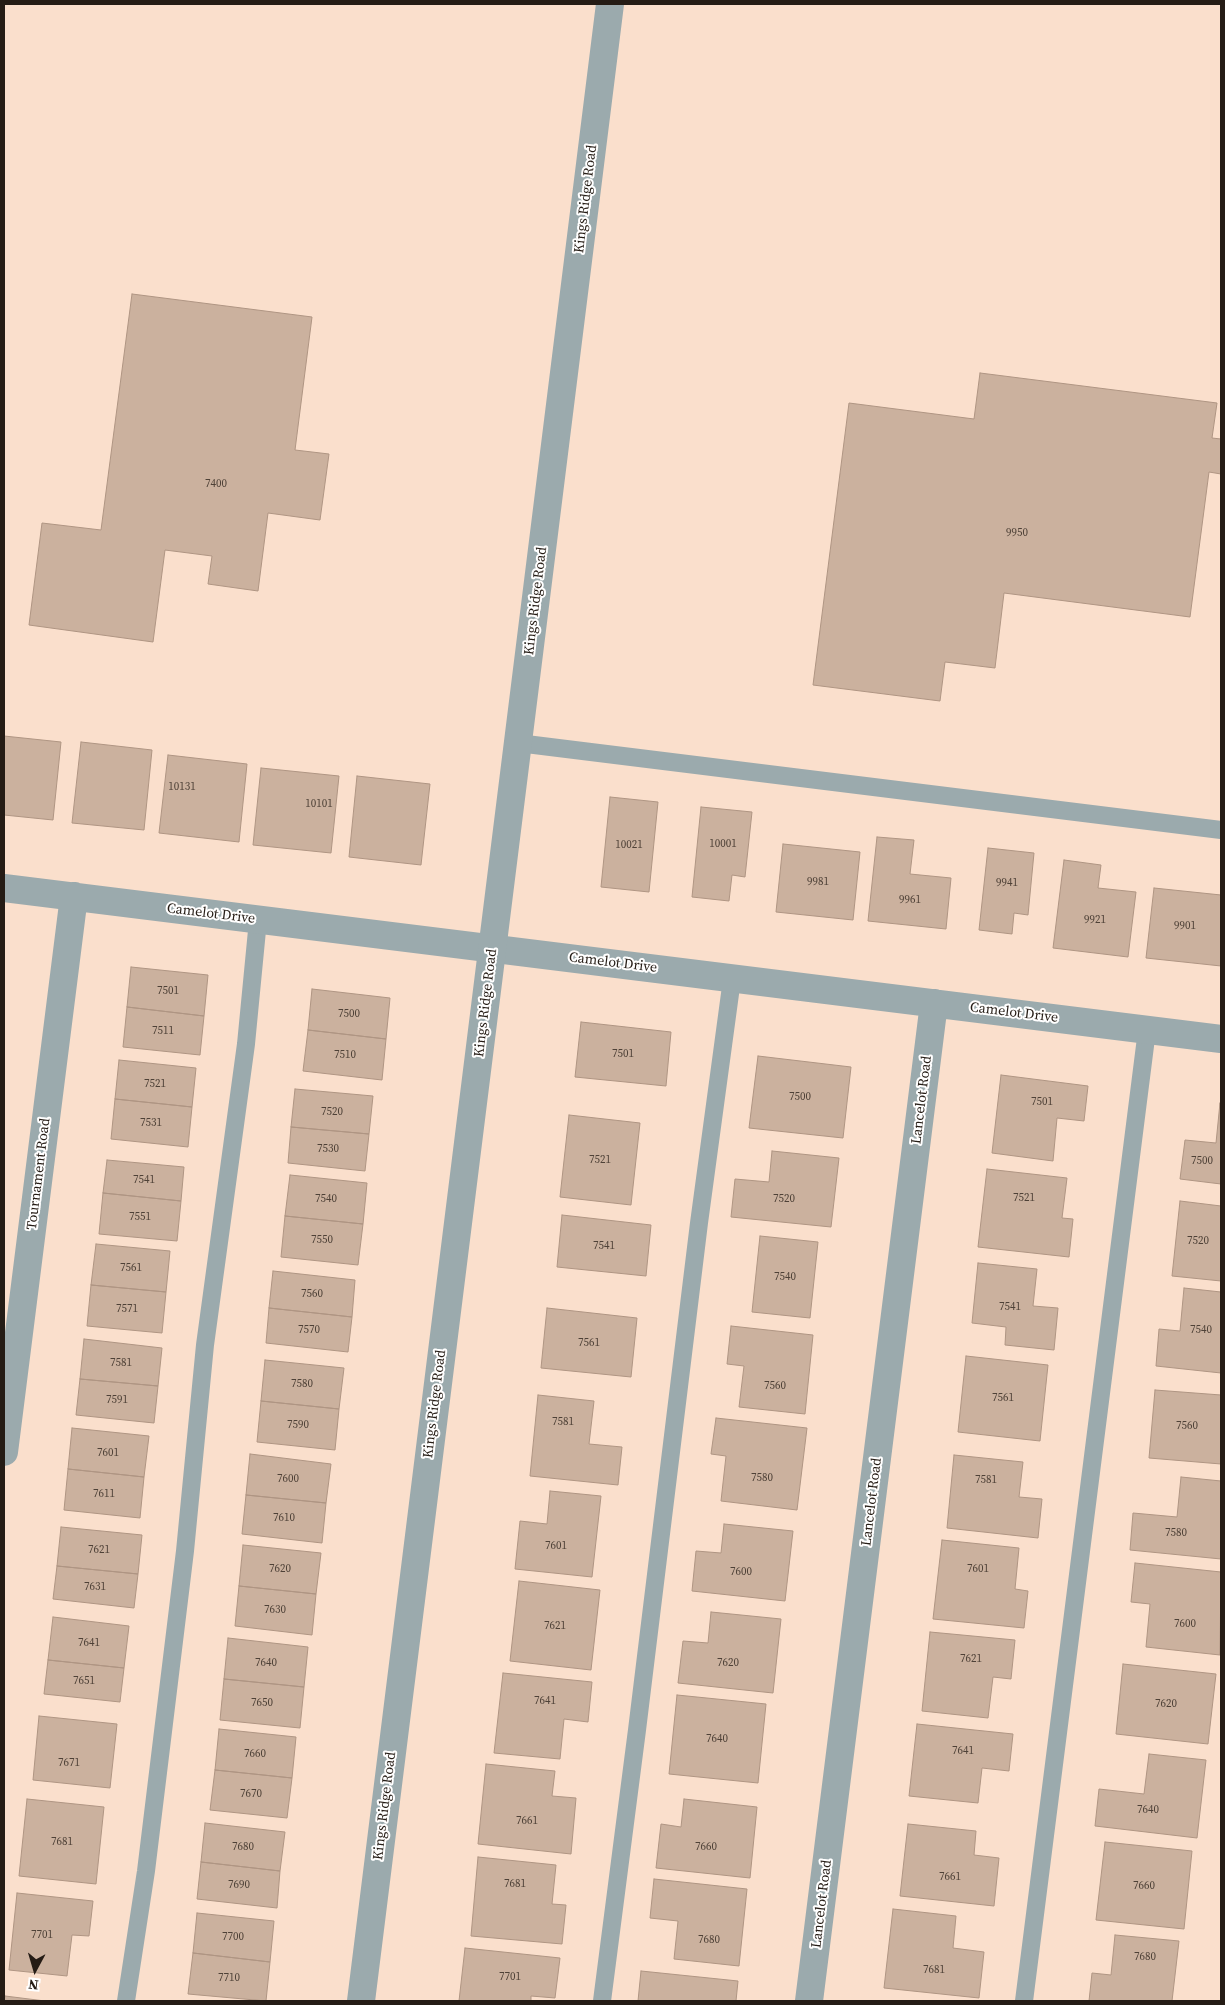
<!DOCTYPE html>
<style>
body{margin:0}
#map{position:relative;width:1225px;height:2005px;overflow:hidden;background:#fadfcc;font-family:"Source Serif 4",serif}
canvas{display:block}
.frame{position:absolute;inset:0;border:5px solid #251c15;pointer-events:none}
.north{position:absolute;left:10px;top:1945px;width:50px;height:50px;-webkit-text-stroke:4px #fff;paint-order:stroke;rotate:186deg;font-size:14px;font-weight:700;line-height:20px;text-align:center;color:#251c15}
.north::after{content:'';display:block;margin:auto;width:18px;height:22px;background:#251c15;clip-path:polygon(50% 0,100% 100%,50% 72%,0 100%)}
</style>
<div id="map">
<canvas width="1225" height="2005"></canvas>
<div class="frame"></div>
<div class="north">N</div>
</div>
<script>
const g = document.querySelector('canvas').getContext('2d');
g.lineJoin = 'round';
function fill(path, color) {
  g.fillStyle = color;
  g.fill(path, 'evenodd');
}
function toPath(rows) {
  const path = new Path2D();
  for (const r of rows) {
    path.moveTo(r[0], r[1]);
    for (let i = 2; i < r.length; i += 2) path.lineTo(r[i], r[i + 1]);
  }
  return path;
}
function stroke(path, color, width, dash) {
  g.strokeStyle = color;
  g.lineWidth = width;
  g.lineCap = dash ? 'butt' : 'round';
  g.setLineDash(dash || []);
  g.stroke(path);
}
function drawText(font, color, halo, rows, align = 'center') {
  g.font = font + ' "Source Serif 4",serif';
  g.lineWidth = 4;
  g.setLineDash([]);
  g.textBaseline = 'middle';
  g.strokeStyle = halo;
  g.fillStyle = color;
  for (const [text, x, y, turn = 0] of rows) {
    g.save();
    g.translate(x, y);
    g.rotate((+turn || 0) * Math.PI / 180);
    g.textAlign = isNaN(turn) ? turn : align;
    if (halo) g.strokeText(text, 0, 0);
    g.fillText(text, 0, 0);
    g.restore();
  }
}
const building = toPath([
 [132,294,312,317,295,450,329,454,320,520,268,513,258,591,208,584,212,556,165,550,153,642,29,625,42,523,101,530,132,294],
 [980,373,1217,403,1212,438,1221,439,1221,474,1209,472,1190,617,1004,593,995,668,945,662,940,701,813,685,849,403,974,419,980,373],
 [4,736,61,742,53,820,4,815,4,736],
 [81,742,152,750,144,830,72,823,81,742],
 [168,755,247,764,239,842,159,833,168,755],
 [261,768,339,776,331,853,253,845,261,768],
 [357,776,430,784,421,865,349,857,357,776],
 [610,797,658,802,649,892,601,887,610,797],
 [701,807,752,812,745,877,732,875,729,901,692,897,701,807],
 [877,837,914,840,910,874,951,878,946,929,868,921,877,837],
 [783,844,860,852,853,920,776,912,783,844],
 [988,848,1034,853,1028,915,1014,913,1012,934,979,930,988,848],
 [1064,860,1101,865,1098,888,1136,892,1128,957,1053,948,1064,860],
 [1154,888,1221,895,1221,966,1146,958,1154,888],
 [131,967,208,975,204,1016,127,1007,131,967],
 [312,989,390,998,386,1039,308,1030,312,989],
 [127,1007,204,1016,200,1055,123,1047,127,1007],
 [581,1022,671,1032,666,1086,575,1077,581,1022],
 [308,1030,386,1039,382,1080,303,1071,308,1030],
 [758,1056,851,1067,843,1138,749,1128,758,1056],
 [119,1060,196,1068,192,1107,115,1099,119,1060],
 [1001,1075,1088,1086,1084,1121,1057,1118,1053,1161,992,1153,1001,1075],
 [295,1089,373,1096,369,1134,291,1127,295,1089],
 [115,1099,192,1107,188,1147,111,1139,115,1099],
 [1220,1103,1221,1184,1180,1179,1185,1140,1216,1143,1220,1103],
 [569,1115,640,1123,631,1205,560,1197,569,1115],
 [291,1127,369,1134,365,1171,288,1163,291,1127],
 [772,1151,839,1158,831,1227,731,1217,735,1179,769,1182,772,1151],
 [107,1160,184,1167,181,1201,103,1193,107,1160],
 [987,1169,1067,1178,1062,1218,1073,1219,1069,1257,978,1247,987,1169],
 [290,1175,367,1183,363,1224,285,1216,290,1175],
 [103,1193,181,1201,177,1241,99,1234,103,1193],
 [1180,1201,1221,1206,1221,1281,1172,1276,1180,1201],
 [562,1215,651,1225,646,1276,557,1267,562,1215],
 [285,1216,363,1224,358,1265,281,1257,285,1216],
 [760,1236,818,1242,810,1318,752,1312,760,1236],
 [96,1244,170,1251,166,1292,91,1285,96,1244],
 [978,1263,1037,1269,1033,1306,1058,1308,1054,1350,1005,1345,1006,1327,972,1323,978,1263],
 [273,1271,355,1280,352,1317,269,1308,273,1271],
 [91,1285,166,1292,162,1333,87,1326,91,1285],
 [1184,1288,1221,1292,1221,1373,1156,1366,1159,1329,1180,1331,1184,1288],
 [269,1308,352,1317,348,1352,266,1343,269,1308],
 [547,1308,637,1318,631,1377,541,1368,547,1308],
 [731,1326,813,1335,805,1414,739,1407,744,1366,727,1364,731,1326],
 [84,1339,162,1348,158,1386,80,1379,84,1339],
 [966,1356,1048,1365,1040,1441,958,1432,966,1356],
 [265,1360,344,1368,339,1409,261,1401,265,1360],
 [80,1379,158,1386,154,1423,76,1415,80,1379],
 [1155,1390,1221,1395,1221,1464,1149,1458,1155,1390],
 [538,1395,594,1401,589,1444,622,1447,618,1485,530,1476,538,1395],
 [261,1401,339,1409,335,1450,257,1442,261,1401],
 [716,1418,807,1428,797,1510,721,1501,726,1456,711,1454,716,1418],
 [72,1428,149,1436,144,1477,68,1469,72,1428],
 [250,1454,331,1464,326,1503,246,1495,250,1454],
 [954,1455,1023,1462,1019,1497,1042,1499,1038,1538,947,1528,954,1455],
 [68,1469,144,1477,140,1518,64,1510,68,1469],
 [1181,1477,1221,1481,1221,1559,1130,1550,1133,1513,1177,1517,1181,1477],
 [550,1491,601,1496,592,1577,515,1569,520,1521,547,1524,550,1491],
 [246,1495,326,1503,322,1543,242,1534,246,1495],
 [724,1524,793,1531,785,1601,692,1591,696,1551,721,1553,724,1524],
 [61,1527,142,1535,138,1574,57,1566,61,1527],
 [942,1540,1019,1548,1015,1589,1028,1591,1024,1628,933,1619,942,1540],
 [243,1545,321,1553,316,1594,239,1586,243,1545],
 [1135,1563,1221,1572,1220,1655,1146,1647,1150,1604,1131,1602,1135,1563],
 [57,1566,138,1574,134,1608,53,1599,57,1566],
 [519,1581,600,1590,591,1670,510,1661,519,1581],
 [239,1586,316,1594,312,1635,235,1626,239,1586],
 [711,1612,781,1619,773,1693,678,1683,683,1641,708,1643,711,1612],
 [53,1617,129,1626,124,1668,48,1660,53,1617],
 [930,1632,1015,1640,1011,1679,993,1677,988,1718,922,1711,930,1632],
 [228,1638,308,1647,304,1687,224,1679,228,1638],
 [48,1660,124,1668,120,1702,44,1694,48,1660],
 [1123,1664,1216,1674,1208,1744,1116,1734,1123,1664],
 [503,1673,592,1682,588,1722,564,1719,560,1759,494,1753,503,1673],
 [224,1679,304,1687,300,1728,220,1720,224,1679],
 [677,1695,766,1704,758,1783,669,1774,677,1695],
 [39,1716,117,1724,110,1788,33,1780,39,1716],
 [917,1724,1013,1734,1009,1771,982,1768,978,1803,909,1796,917,1724],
 [219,1729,296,1737,292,1778,215,1770,219,1729],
 [1149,1754,1206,1760,1197,1838,1095,1826,1099,1789,1144,1794,1149,1754],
 [486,1764,555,1771,552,1796,576,1798,571,1854,478,1844,486,1764],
 [215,1770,292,1778,287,1818,210,1810,215,1770],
 [27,1799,104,1807,96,1884,19,1876,27,1799],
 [684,1799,757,1807,750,1878,656,1868,661,1824,681,1827,684,1799],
 [205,1823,285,1832,280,1871,201,1862,205,1823],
 [908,1824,976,1831,974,1855,999,1858,994,1906,900,1896,908,1824],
 [1105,1842,1192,1851,1184,1929,1096,1920,1105,1842],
 [478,1857,556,1865,552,1904,566,1905,562,1944,471,1936,478,1857],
 [201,1862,280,1871,277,1908,197,1899,201,1862],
 [654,1879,747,1889,739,1966,674,1959,678,1921,650,1918,654,1879],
 [17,1893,93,1901,89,1936,72,1935,67,1976,9,1970,17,1893],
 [893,1909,956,1916,953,1948,984,1952,979,1998,884,1988,893,1909],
 [197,1913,274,1921,270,1962,193,1953,197,1913],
 [1115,1935,1179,1941,1172,2001,1089,2001,1092,1973,1111,1975,1115,1935],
 [465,1948,560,1958,555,1998,531,1996,531,2001,459,2001,465,1948],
 [193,1953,270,1962,266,2001,188,1994,193,1953],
 [641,1971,738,1981,736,2001,638,2001,641,1971],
 [5,1996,45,2001,4,2001,5,1996]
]);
const service = toPath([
 [518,743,1221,830],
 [126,2001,146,1871,185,1551,205,1345,246,1044,258,920],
 [602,2001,637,1730,699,1223,732,979],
 [1024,2001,1147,1030]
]);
const minor = toPath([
 [4,888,1221,1039],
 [4,1452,74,896],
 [809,2001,934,1003]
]);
const tertiary = toPath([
 [361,2001,610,4]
]);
const numberNames = [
 ["7400",216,484],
 ["9950",1017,533],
 ["10131",182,787],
 ["10101",319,804],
 ["10001",723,844],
 ["10021",629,845],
 ["9981",818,882],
 ["9941",1007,883],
 ["9961",910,900],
 ["9921",1095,920],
 ["9901",1185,926],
 ["7501",168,991],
 ["7500",349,1014],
 ["7511",163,1031],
 ["7501",623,1054],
 ["7510",345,1055],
 ["7521",155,1084],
 ["7500",800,1097],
 ["7501",1042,1102],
 ["7520",332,1112],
 ["7531",151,1123],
 ["7530",328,1149],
 ["7521",600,1160],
 ["7500",1202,1161],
 ["7541",144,1180],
 ["7521",1024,1198],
 ["7540",326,1199],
 ["7520",784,1199],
 ["7551",140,1217],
 ["7550",322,1240],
 ["7520",1198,1241],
 ["7541",604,1246],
 ["7561",131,1268],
 ["7540",785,1277],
 ["7560",312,1294],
 ["7541",1010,1307],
 ["7571",127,1309],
 ["7570",309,1330],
 ["7540",1201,1330],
 ["7561",589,1343],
 ["7581",121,1363],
 ["7580",302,1384],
 ["7560",775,1386],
 ["7561",1003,1398],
 ["7591",117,1400],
 ["7581",563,1422],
 ["7590",298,1425],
 ["7560",1187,1426],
 ["7601",108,1453],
 ["7580",762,1478],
 ["7600",288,1479],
 ["7581",986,1480],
 ["7611",104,1494],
 ["7610",284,1518],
 ["7580",1176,1533],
 ["7601",556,1546],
 ["7621",99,1550],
 ["7620",280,1569],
 ["7601",978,1569],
 ["7600",741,1572],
 ["7631",95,1587],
 ["7630",275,1610],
 ["7600",1185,1624],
 ["7621",555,1626],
 ["7641",89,1643],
 ["7621",971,1659],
 ["7640",266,1663],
 ["7620",728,1663],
 ["7651",84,1681],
 ["7641",545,1701],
 ["7650",262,1703],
 ["7620",1166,1704],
 ["7640",717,1739],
 ["7641",963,1751],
 ["7660",255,1754],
 ["7671",69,1763],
 ["7670",251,1794],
 ["7640",1148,1810],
 ["7661",527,1821],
 ["7681",62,1842],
 ["7680",243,1847],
 ["7660",706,1847],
 ["7661",950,1877],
 ["7681",515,1884],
 ["7690",239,1885],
 ["7660",1144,1886],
 ["7701",42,1935],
 ["7700",233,1937],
 ["7680",709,1940],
 ["7680",1145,1957],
 ["7681",934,1970],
 ["7701",510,1977],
 ["7710",229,1978]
];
const streetNames = [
 ["Kings Ridge Road",586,199,-83],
 ["Kings Ridge Road",536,601,-83],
 ["Camelot Drive",211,914,7],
 ["Camelot Drive",613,963,7],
 ["Kings Ridge Road",486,1003,-83],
 ["Camelot Drive",1014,1013,7],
 ["Lancelot Road",922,1100,-83],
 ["Tournament Road",39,1174,-83],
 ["Kings Ridge Road",435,1404,-83],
 ["Lancelot Road",872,1502,-83],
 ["Kings Ridge Road",385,1806,-83],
 ["Lancelot Road",822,1904,-83]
];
fill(building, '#cbb19e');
stroke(building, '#af9583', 1);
stroke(service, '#9baaad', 18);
stroke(minor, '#9baaad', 28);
stroke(tertiary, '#9baaad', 28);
drawText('11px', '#4e4137', null, numberNames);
drawText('14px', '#251c15', '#fff', streetNames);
</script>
